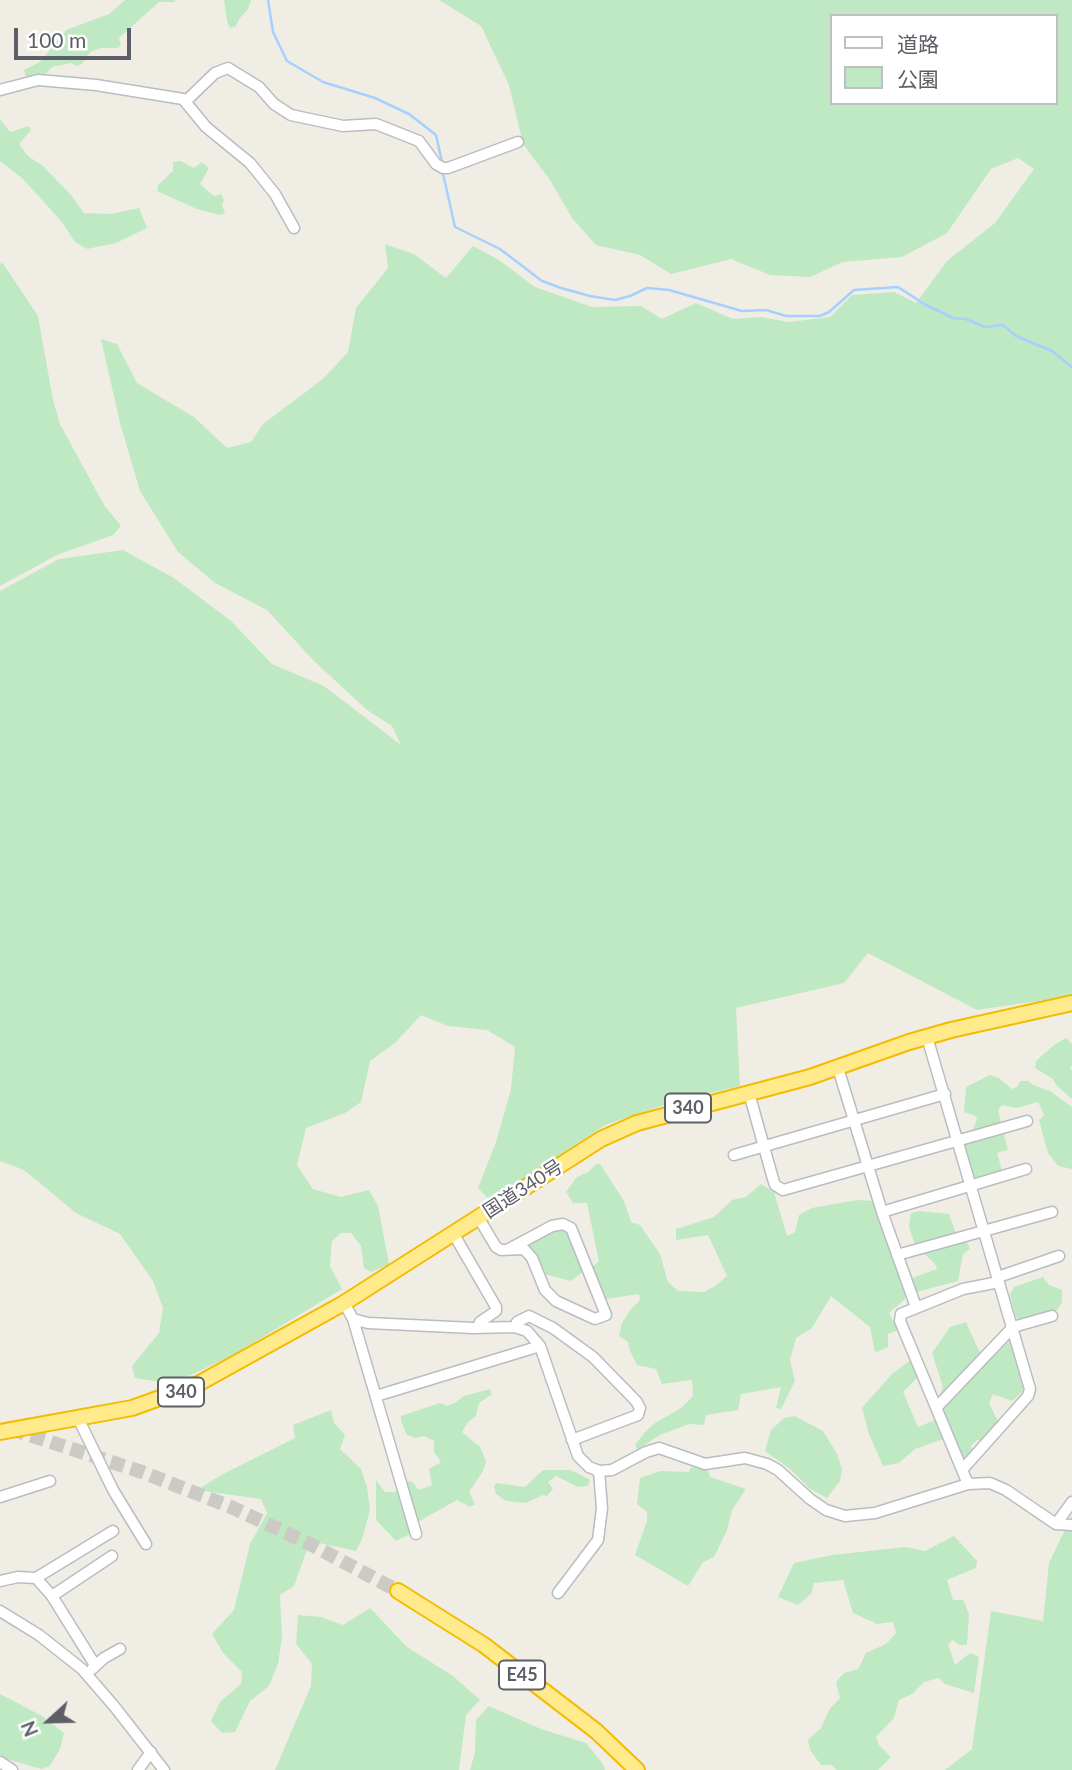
<!DOCTYPE html>
<meta charset="utf-8">
<style>
body{margin:0}
#map{position:relative;width:1072px;height:1770px;overflow:hidden;background:#f0eee4;font-family:Lato,"Noto Sans JP",sans-serif}
canvas{display:block}
.legend{position:absolute;left:830px;top:14px;width:228px;height:91px;box-sizing:border-box;background:#fff;border:2px solid #bebfc2;margin:0;padding:9px 12px;list-style:none;font-size:21px;color:#5c5f66}
.legend li{display:flex;align-items:center;gap:14px;height:35px}
.legend b{width:35px;border:2px solid #bebfc2}
.north{position:absolute;left:14px;top:1686px;width:70px;height:70px;-webkit-text-stroke:5px #fff;paint-order:stroke;rotate:248deg;font-size:19px;font-weight:700;line-height:28px;text-align:center;color:#5c5f66}
.north::after{content:'';display:block;margin:auto;width:24px;height:32px;background:#5c5f66;clip-path:polygon(50% 0,100% 100%,50% 72%,0 100%)}
.scale{position:absolute;left:14px;top:28px;width:117px;height:32px;box-sizing:border-box;border:4px solid #5c5f66;border-top:0;padding-left:9px;font-size:21px;line-height:24px;white-space:nowrap;color:#5c5f66;-webkit-text-stroke:5px #fff;paint-order:stroke}
</style>
<div id="map">
<canvas width="1072" height="1770"></canvas>
<ul class="legend">
<li><b style="height:9px;background:#fff"></b>道路</li>
<li><b style="height:19px;background:#bfe9c2"></b>公園</li>
</ul>
<div class="north">N</div>
<div class="scale">100 m</div>
</div>
<script>
const g = document.querySelector('canvas').getContext('2d');
g.lineJoin = 'round';
function fill(path, color) {
  g.fillStyle = color;
  g.fill(path, 'evenodd');
}
function toPath(rows) {
  const path = new Path2D();
  for (const r of rows) {
    path.moveTo(r[0], r[1]);
    for (let i = 2; i < r.length; i += 2) path.lineTo(r[i], r[i + 1]);
  }
  return path;
}
function stroke(path, color, width, dash) {
  g.strokeStyle = color;
  g.lineWidth = width;
  g.lineCap = dash ? 'butt' : 'round';
  g.setLineDash(dash || []);
  g.stroke(path);
}
function drawText(font, color, halo, rows, align = 'center') {
  g.font = font + ' Lato,"Noto Sans JP",sans-serif';
  g.lineWidth = 5;
  g.setLineDash([]);
  g.textBaseline = 'middle';
  g.strokeStyle = halo;
  g.fillStyle = color;
  for (const [text, x, y, turn = 0] of rows) {
    g.save();
    g.translate(x, y);
    g.rotate((+turn || 0) * Math.PI / 180);
    g.textAlign = isNaN(turn) ? turn : align;
    if (halo) g.strokeText(text, 0, 0);
    g.fillText(text, 0, 0);
    g.restore();
  }
}
const green = toPath([
 [125,0,175,0,175,2,159,2,119,38,121,46,117,48,101,48,90,52,82,64,77,66,71,63,52,67,44,76,30,78,26,76,24,70,40,62,66,30,109,14],
 [224,0,251,0,248,9,240,18,235,27,230,28,227,21],
 [439,0,1072,0,1072,996,977,1010,868,953,844,983,736,1008,740,1086,673,1102,605,1125,491,1201,478,1188,496,1142,511,1089,515,1047,487,1030,448,1026,421,1015,395,1043,370,1061,361,1102,345,1113,306,1128,297,1165,313,1189,341,1197,369,1190,378,1206,389,1264,371,1272,364,1268,361,1246,351,1233,341,1233,332,1241,330,1266,342,1289,233,1355,193,1374,168,1383,135,1378,132,1366,159,1333,163,1308,153,1281,120,1234,76,1213,24,1170,0,1161,0,591,59,559,123,550,174,578,231,621,272,664,324,686,401,745,392,726,367,710,314,661,267,610,215,583,178,552,140,491,120,423,101,339,117,344,137,383,194,417,227,448,251,442,263,424,323,379,348,352,356,308,388,268,385,244,414,254,446,278,473,246,499,260,535,287,592,307,641,306,662,319,696,303,733,319,761,317,789,322,830,317,852,295,894,292,916,303,947,261,995,223,1034,169,1018,158,991,169,947,233,902,257,843,262,810,277,770,275,731,259,671,274,640,255,596,245,572,218,550,180,523,144,509,85,481,26],
 [832,16,1056,16,1056,103,832,103],
 [0,119,10,132,29,126,31,130,19,144,29,157,42,165,71,195,84,213,111,214,139,208,147,228,116,243,87,249,75,242,61,221,23,179,0,161],
 [180,161,194,168,202,162,209,168,200,184,214,196,221,194,224,200,222,205,225,213,220,215,197,209,157,191,158,185,173,171,173,162],
 [2,262,38,316,53,400,60,424,104,505,121,526,113,535,57,555,0,586,0,265],
 [1066,1038,1072,1044,1072,1065,1070,1068,1072,1071,1072,1099,1057,1086,1053,1079,1035,1068,1036,1061,1054,1045],
 [990,1075,999,1078,1012,1089,1017,1087,1020,1081,1028,1081,1033,1085,1050,1091,1072,1107,1072,1169,1058,1166,1048,1153,1039,1120,1044,1115,1038,1102,1017,1108,1002,1105,998,1110,1008,1150,997,1153,1002,1170,976,1178,972,1173,964,1144,979,1130,973,1129,977,1119,975,1116,964,1112,966,1087],
 [596,1164,600,1164,624,1201,631,1222,640,1225,660,1254,668,1282,678,1291,704,1292,715,1286,727,1276,708,1235,676,1240,676,1229,714,1217,732,1200,746,1197,761,1184,774,1192,787,1236,795,1232,799,1215,812,1208,857,1200,872,1201,905,1293,905,1299,889,1313,898,1330,888,1334,888,1347,875,1353,870,1327,831,1296,812,1328,796,1338,790,1360,795,1381,781,1409,776,1408,781,1387,741,1394,738,1410,706,1415,704,1425,689,1424,660,1435,637,1450,635,1445,645,1432,655,1423,681,1408,693,1396,692,1380,662,1384,656,1369,637,1365,630,1351,628,1342,619,1336,622,1323,631,1309,640,1300,639,1294,606,1299,591,1267,599,1262,587,1203,573,1203,566,1192,577,1177,588,1172],
 [919,1211,949,1214,959,1242,966,1240,970,1249,963,1254,958,1281,917,1292,912,1278,937,1269,935,1264,915,1245,909,1227,911,1213],
 [564,1228,569,1233,584,1271,571,1281,544,1274,529,1246,530,1243,554,1230],
 [1043,1277,1049,1285,1062,1290,1062,1302,1056,1311,1019,1319,1016,1317,1010,1295,1014,1287],
 [966,1322,985,1364,1009,1341,1024,1386,1022,1392,1012,1401,993,1394,989,1403,998,1421,982,1440,977,1440,971,1446,973,1453,965,1462,961,1460,939,1396,943,1387,932,1353,950,1327],
 [912,1359,918,1377,903,1392,918,1427,938,1419,943,1439,915,1449,899,1463,883,1466,869,1434,862,1408,892,1374],
 [490,1389,492,1394,479,1403,476,1416,468,1422,462,1432,480,1447,486,1461,483,1471,469,1492,475,1504,470,1507,457,1500,418,1522,412,1533,396,1541,376,1520,376,1480,385,1492,395,1492,405,1482,411,1481,419,1490,432,1485,429,1469,441,1462,434,1452,434,1441,424,1436,416,1438,407,1435,401,1421,401,1416,440,1403,447,1406,456,1402,464,1396],
 [331,1410,334,1423,345,1435,340,1449,361,1469,367,1487,370,1510,362,1539,356,1551,310,1541,294,1586,280,1595,282,1638,278,1664,269,1686,250,1701,235,1732,222,1733,211,1721,220,1702,241,1684,242,1672,223,1653,212,1634,234,1610,250,1544,267,1513,261,1499,197,1490,221,1475,295,1438,293,1425],
 [795,1416,823,1431,837,1454,842,1469,840,1481,827,1498,809,1488,790,1469,765,1451,771,1430,784,1418],
 [691,1467,708,1469,710,1477,746,1489,732,1510,727,1530,714,1557,703,1562,688,1586,635,1555,647,1521,647,1512,637,1504,640,1478,660,1471,689,1472],
 [543,1470,571,1470,590,1480,588,1486,578,1487,556,1476,548,1482,553,1489,547,1496,543,1495,526,1503,506,1501,496,1494,494,1486,497,1483,525,1487],
 [1072,1515,1072,1770,945,1770,972,1749,991,1611,1043,1621,1049,1563],
 [954,1536,977,1561,976,1568,947,1580,953,1600,963,1600,969,1614,967,1645,959,1645,953,1640,948,1644,955,1665,970,1653,979,1657,974,1693,945,1684,939,1678,924,1682,912,1694,899,1700,894,1718,876,1737,879,1745,891,1757,878,1770,836,1770,832,1765,821,1765,810,1750,808,1740,821,1728,829,1710,840,1698,836,1682,844,1673,858,1669,866,1653,886,1644,896,1633,893,1622,877,1624,853,1613,843,1580,814,1583,811,1594,798,1605,778,1597,794,1563,832,1555,905,1547,925,1551],
 [370,1608,407,1647,453,1676,480,1700,466,1715,459,1770,275,1770,311,1686,312,1664,296,1644,298,1615,321,1617,343,1625],
 [0,1694,42,1716,64,1733,60,1749,50,1766,41,1769,0,1757],
 [489,1706,541,1729,586,1743,603,1764,605,1770,470,1770,475,1752,476,1720]
]);
const stream = toPath([
 [268,0,273,32,287,61,323,82,375,98,409,114,436,135,442,162],
 [442,169,455,227,500,249,542,281,561,288,590,296,615,300,630,296,647,288,669,290,742,311,766,310,786,316,820,316,829,312,854,290,898,287,924,304,953,318,966,319,985,327,1003,325,1016,336,1052,351,1072,367]
]);
const highwayTunnel = toPath([
 [11,1429,142,1472,231,1507,310,1544,398,1591]
]);
const minor = toPath([
 [0,90,38,80,96,85,183,99,206,127,250,163,275,194,294,228],
 [186,101,215,73,228,68,259,87,274,104,291,115,343,126,376,124,419,141,436,164,443,168,448,168,518,142],
 [927,1037,1030,1389,1028,1396,962,1470],
 [838,1068,882,1212,916,1307],
 [749,1093,773,1179,775,1185,783,1190,1027,1121],
 [734,1155,945,1094],
 [882,1212,1026,1169],
 [478,1217,496,1247,501,1250,524,1249,532,1258,545,1290,556,1301,595,1319,606,1315,571,1228,563,1224,552,1226,509,1249],
 [453,1233,496,1307,496,1311,480,1322,478,1328],
 [897,1255,1052,1212],
 [998,1277,1059,1256],
 [344,1303,353,1319,416,1534],
 [353,1319,368,1323,473,1328,515,1327,527,1331,540,1346,578,1456,589,1467,599,1471,612,1470,646,1452,659,1448,705,1464,745,1458,767,1464,778,1470,810,1499,826,1510,845,1516,875,1513,968,1484,990,1483,1006,1490,1056,1524,1072,1525],
 [515,1327,517,1322,529,1316,553,1328,593,1357,636,1401,640,1408,638,1415,572,1440],
 [376,1396,540,1346],
 [937,1407,1013,1327,1052,1316],
 [78,1418,113,1490,146,1544],
 [968,1484,900,1321,901,1314,963,1289,999,1282],
 [0,1497,50,1481],
 [1056,1524,1072,1502],
 [36,1578,52,1596,95,1665],
 [0,1581,18,1577,36,1578,113,1531],
 [558,1593,598,1540,602,1508,599,1471],
 [52,1596,112,1556],
 [0,1611,39,1635,82,1669,114,1706,164,1770],
 [92,1669,104,1658,120,1649],
 [0,1762,12,1770],
 [138,1770,151,1752]
]);
const highway = toPath([
 [0,1432,132,1408,196,1385,344,1303,573,1157,601,1139,637,1123,810,1077,909,1042,951,1030,1072,1003],
 [398,1591,484,1645,596,1731,637,1770]
]);
const shields = [
 [688,1108,46],
 [181,1392,46],
 [522,1675,46]
];
const shieldNames = [
 ["340",688,1108],
 ["340",181,1392],
 ["E45",522,1675]
];
const streetNames = [
 ["国道340号",523,1189,-33]
];
fill(green, '#bfe9c2');
stroke(stream, '#a5d0ff', 2.5);
stroke(highwayTunnel, '#cbcac4', 14, [14, 7]);
stroke(minor, '#b9bcc1', 13);
stroke(highway, '#f4bb00', 18);
stroke(minor, '#fff', 10);
stroke(highway, '#ffeb8c', 14);
for (const [x, y, w] of shields) {
  const box = new Path2D();
  box.roundRect(x - w / 2, y - 14.5, w, 29, 5);
  g.fillStyle = '#fff';
  g.fill(box);
  stroke(box, '#5c5f66', 2);
}
drawText('bold 18px', '#5c5f66', null, shieldNames);
drawText('19px', '#5c5f66', '#fff', streetNames);
</script>
